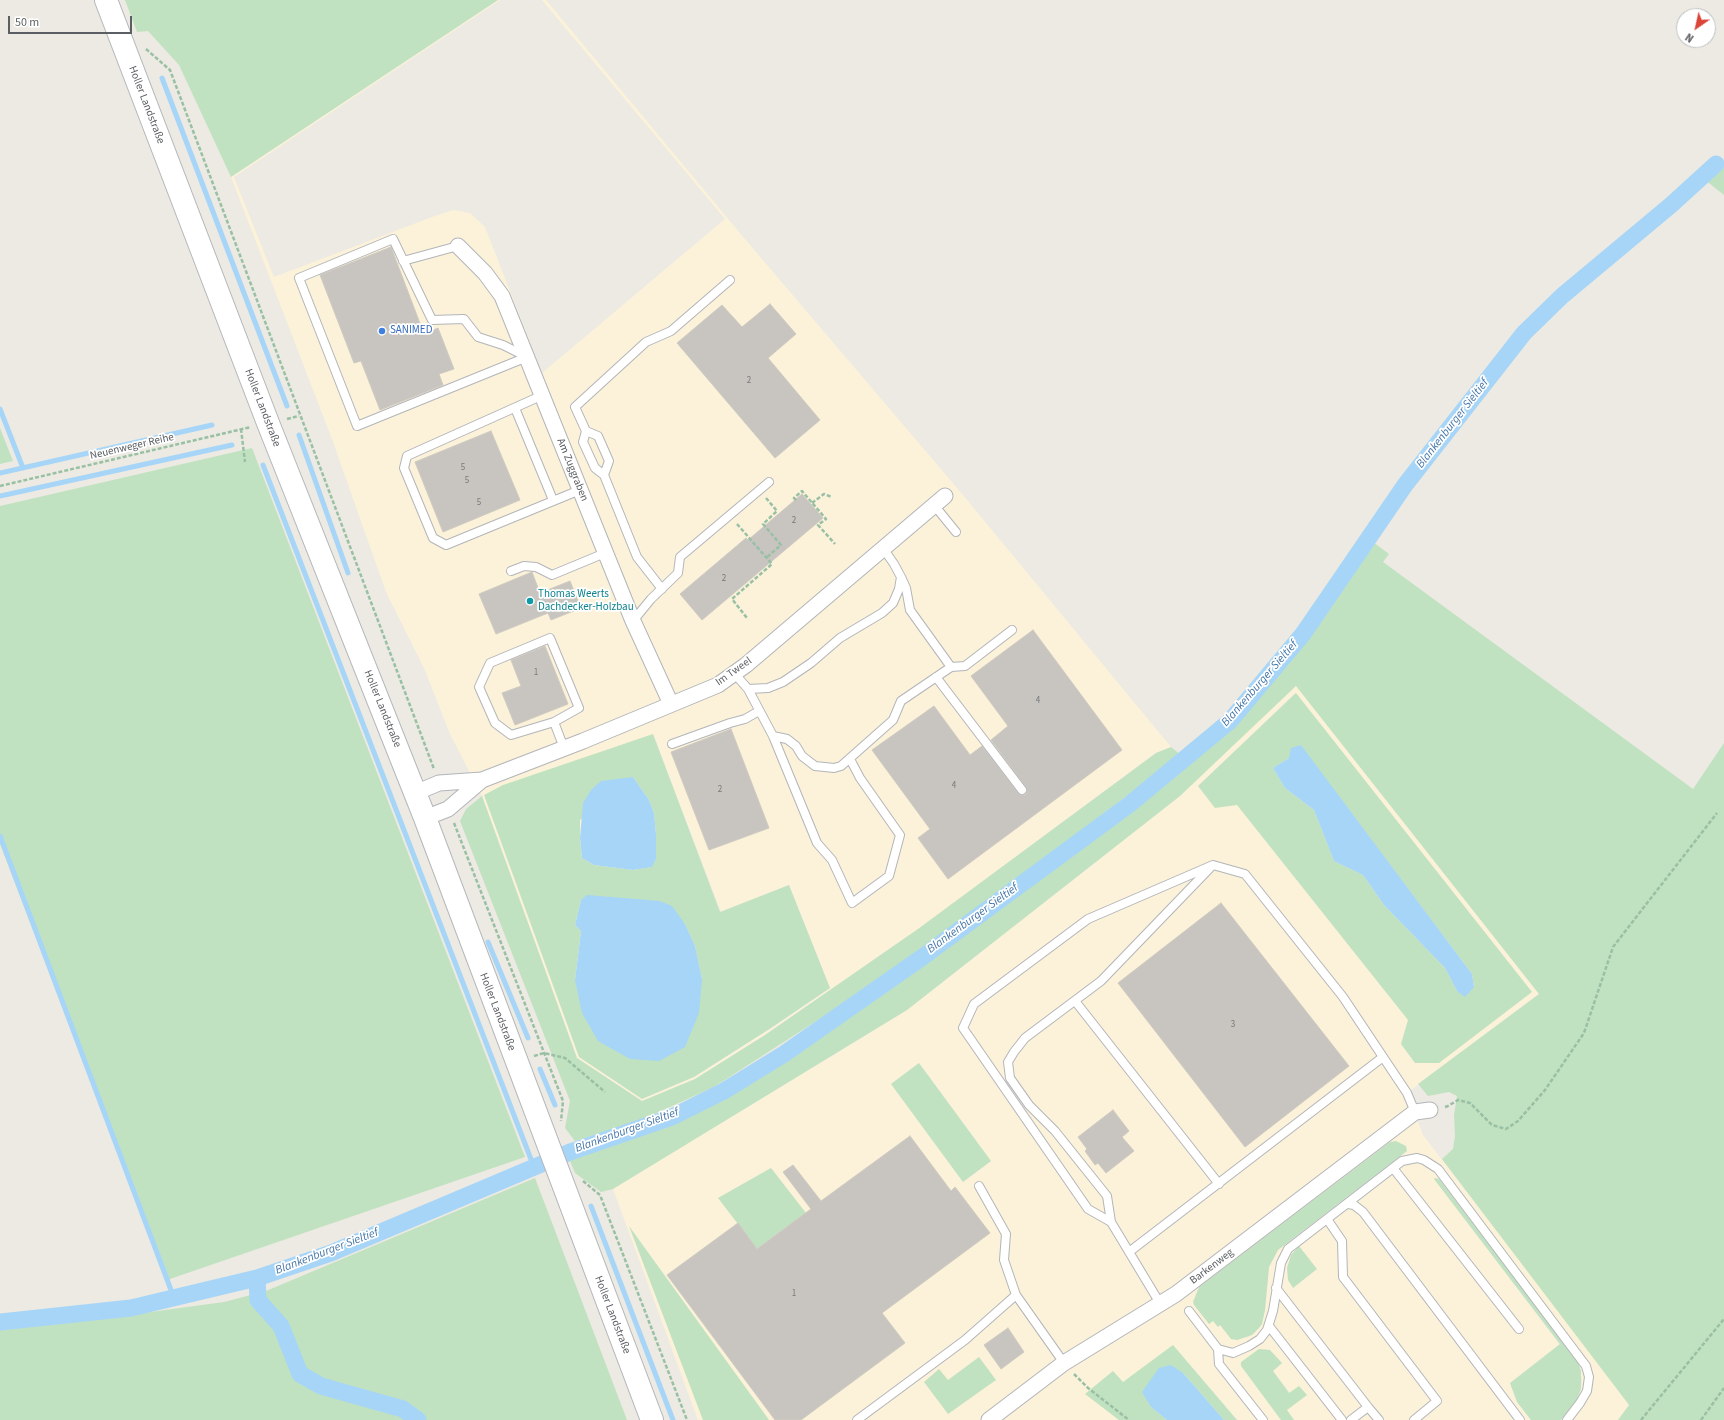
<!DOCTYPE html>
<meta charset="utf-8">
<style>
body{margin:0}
#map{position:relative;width:1724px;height:1420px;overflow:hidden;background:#eceae2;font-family:"Source Sans 3",sans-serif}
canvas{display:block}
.north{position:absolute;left:1676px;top:8px;width:40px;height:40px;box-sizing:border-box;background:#fff;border:1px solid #bdbfc0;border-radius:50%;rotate:214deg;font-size:11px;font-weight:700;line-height:16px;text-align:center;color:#5b5e62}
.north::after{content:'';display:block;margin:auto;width:14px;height:18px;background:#db4439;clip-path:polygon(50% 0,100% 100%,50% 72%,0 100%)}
.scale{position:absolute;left:8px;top:16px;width:124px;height:18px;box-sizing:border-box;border:2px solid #5b5e62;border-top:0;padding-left:5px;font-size:12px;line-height:14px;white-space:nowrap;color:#5b5e62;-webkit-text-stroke:3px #fff;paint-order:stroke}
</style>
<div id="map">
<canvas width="1724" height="1420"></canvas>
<div class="north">N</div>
<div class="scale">50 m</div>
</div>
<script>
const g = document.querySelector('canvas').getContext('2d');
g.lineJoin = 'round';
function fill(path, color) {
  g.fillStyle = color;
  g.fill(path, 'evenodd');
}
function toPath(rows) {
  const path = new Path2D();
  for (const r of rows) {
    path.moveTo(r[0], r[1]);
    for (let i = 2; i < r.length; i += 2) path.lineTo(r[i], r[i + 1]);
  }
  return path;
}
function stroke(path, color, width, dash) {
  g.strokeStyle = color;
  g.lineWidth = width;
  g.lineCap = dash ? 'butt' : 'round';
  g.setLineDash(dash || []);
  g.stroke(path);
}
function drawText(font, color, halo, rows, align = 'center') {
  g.font = font + ' "Source Sans 3",sans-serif';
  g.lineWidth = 3.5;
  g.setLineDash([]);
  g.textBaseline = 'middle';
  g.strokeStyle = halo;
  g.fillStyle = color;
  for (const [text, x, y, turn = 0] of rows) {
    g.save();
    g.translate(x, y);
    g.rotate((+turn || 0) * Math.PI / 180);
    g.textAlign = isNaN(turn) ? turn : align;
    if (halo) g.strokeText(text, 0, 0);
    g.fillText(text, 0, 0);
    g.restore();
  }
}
const commercial = toPath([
 [498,0,500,0,234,177,274,277,432,217,453,210,470,213,485,227,542,373,725,219,542,0,546,0,739,232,963,495,1171,747,1156,753,918,929,765,1035,695,1079,642,1101,577,1058,482,796,450,734,424,668,386,592,332,439,231,177],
 [653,734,721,912,789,885,830,988,771,1028,694,1077],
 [1296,685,1539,994,1407,1093,1423,1135,1630,1405,1618,1420,1561,1420,1576,1401,1582,1383,1580,1365,1434,1179,1560,1345,1510,1383,1517,1402,1531,1420,1294,1420,1286,1410,1306,1395,1290,1393,1273,1371,1282,1363,1266,1349,1257,1350,1240,1364,1281,1420,1237,1420,1173,1345,1122,1383,1086,1394,1119,1420,769,1420,630,1228,703,1420,698,1420,613,1189,907,1010,1180,796],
 [1295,693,1439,1063,1401,1044,1409,1020,1237,805,1198,786],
 [919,1063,991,1161,963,1182,891,1084],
 [1407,1151,1278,1250,1269,1267,1265,1310,1262,1324,1255,1332,1248,1337,1237,1340,1220,1325,1218,1327,1213,1320,1209,1323,1199,1287],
 [771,1168,805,1213,738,1223,718,1198]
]);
const green = toPath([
 [125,0,498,0,231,177,179,65,148,31,137,32],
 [1724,162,1724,195,1705,180],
 [0,428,13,461,0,464],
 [252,448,525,1157,167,1280,0,844,0,506],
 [1373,542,1389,554,1383,562,1693,789,1724,743,1724,1420,1618,1420,1629,1405,1442,1159,1453,1149,1455,1136,1454,1115,1457,1096,1449,1092,1428,1096,1418,1084,1539,994,1296,686,1180,796,907,1010,613,1189,601,1192,575,1173,568,1156,676,1120,755,1076,916,967,1057,863,1232,727,1304,641],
 [1296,693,1532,992,1439,1063,1415,1063,1401,1044,1408,1020,1237,805,1215,808,1198,786],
 [1301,746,1472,974,1474,987,1457,991,1445,968,1384,905,1363,875,1334,861,1314,810,1285,788,1273,768,1289,758],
 [653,734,720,912,789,885,830,988,771,1028,694,1077,642,1099,579,1057,484,795,503,785],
 [633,777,649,800,654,813,656,834,656,859,651,867,633,870,594,865,582,858,580,838,580,820],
 [581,900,660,901,685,924,695,946,702,979,575,980,581,931,575,925],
 [1171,747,1181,755,940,937,849,1000,714,1087,639,1121,575,1141,565,1128,570,1101,460,821,466,809,482,796,577,1058,642,1101,695,1079,765,1035,918,929,1156,753],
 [919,1063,991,1161,963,1182,891,1084],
 [1396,1141,1406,1146,1407,1151,1278,1250,1269,1267,1265,1310,1262,1324,1259,1328,1252,1335,1237,1340,1231,1339,1220,1325,1218,1327,1213,1321,1209,1324,1194,1305,1193,1302,1199,1287,1390,1142],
 [771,1168,806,1213,757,1249,718,1198],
 [535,1178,627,1420,0,1420,0,1328,121,1316,224,1302,266,1291],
 [1435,1178,1439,1179,1577,1360,1581,1371,1581,1389,1576,1401,1561,1420,1531,1420,1517,1402,1510,1383,1560,1344,1434,1179],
 [629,1226,769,1420,703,1420],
 [1299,1246,1317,1269,1293,1288,1288,1280,1287,1268,1291,1255],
 [1173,1345,1237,1420,1224,1420,1183,1373,1151,1407,1167,1420,1119,1420,1085,1394,1113,1371,1123,1382],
 [1259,1349,1270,1350,1282,1363,1273,1371,1289,1393,1299,1386,1307,1395,1287,1410,1294,1420,1281,1420,1241,1366,1241,1362],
 [979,1357,996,1380,948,1414,924,1382,939,1369,948,1380]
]);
const water = toPath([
 [1301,745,1472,974,1474,987,1465,997,1457,991,1445,968,1384,905,1363,875,1334,861,1314,810,1285,788,1273,768,1289,758,1291,748],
 [633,777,649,800,654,813,656,834,656,859,652,867,633,870,594,865,582,858,580,838,583,803,591,790,601,781],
 [587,895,660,901,672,906,685,924,695,946,702,979,699,1013,685,1047,659,1061,630,1059,598,1041,582,1013,575,980,581,931,575,925,581,900],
 [1171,1365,1183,1373,1224,1420,1167,1420,1151,1407,1142,1392,1159,1368]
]);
const stream = toPath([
 [162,78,287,406],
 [0,409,23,468],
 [299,435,348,573],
 [263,465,534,1167],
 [0,473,212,425],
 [0,496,232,445],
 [0,836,174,1298],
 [488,942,528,1038],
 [540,1069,555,1105],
 [591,1206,673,1420]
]);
const canal = toPath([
 [257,1278,258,1300,281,1326,300,1374,321,1386,403,1409,418,1420],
 [0,1322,131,1308,257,1278,331,1253,570,1152,672,1117,724,1091,784,1054,924,956,1130,804,1230,721,1303,634,1405,485,1524,333,1562,296,1671,205,1716,164]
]);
const building = toPath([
 [391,247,424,334,438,328,454,369,439,374,443,385,380,410,361,361,354,363,320,275,391,247],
 [770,304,796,334,768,358,820,420,775,458,677,343,722,305,742,327,770,304],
 [491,431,520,500,443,532,415,462,491,431],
 [802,494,823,518,702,620,680,594,746,538,748,540,802,494],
 [532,572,540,593,570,581,581,608,551,620,548,613,496,634,479,594,532,572],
 [1033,630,1122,750,948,879,918,838,930,829,872,750,934,706,970,755,982,746,1018,793,1020,795,1025,795,1027,792,1026,787,991,740,1008,726,971,676,1033,630],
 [545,646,568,704,515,725,502,693,521,686,511,660,545,646],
 [731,729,769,828,709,850,671,752,731,729],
 [1221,903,1349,1066,1245,1147,1118,983,1221,903],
 [1113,1110,1129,1131,1122,1137,1134,1151,1106,1173,1098,1163,1095,1165,1085,1151,1087,1149,1078,1137,1113,1110],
 [910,1136,951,1191,955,1187,990,1233,882,1313,905,1343,801,1420,775,1420,667,1275,738,1223,757,1249,811,1209,783,1172,793,1165,821,1201,910,1136],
 [1008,1328,1024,1352,1001,1369,984,1345,1008,1328]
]);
const path = toPath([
 [146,49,170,70,434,769],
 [287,419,299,416],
 [241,429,245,462],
 [0,486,251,427],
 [766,498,777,511,763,524,781,545,766,558],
 [796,500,794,498,802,491,826,519,818,525,835,544],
 [812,503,824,494,832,497],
 [737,524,772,564,732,599,747,618],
 [454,823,563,1101,561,1121],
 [534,1056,544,1053,565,1058,605,1092],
 [1445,1107,1448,1106,1458,1100,1470,1103,1492,1125,1506,1129,1518,1121,1545,1090,1584,1033,1613,947,1717,813],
 [583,1181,600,1195,687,1420],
 [1074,1374,1088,1388,1129,1420],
 [1641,1420,1724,1319],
 [1701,1420,1724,1388]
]);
const service = toPath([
 [393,239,432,320,464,319,478,337,503,345,527,357,357,426,299,278,393,239],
 [403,261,458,246],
 [543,395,407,456,404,468,433,538,446,545,580,490],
 [515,408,553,500],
 [586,431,598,436,609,461,604,475],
 [934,505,956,532],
 [511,571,524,566,536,567,552,575,605,553],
 [662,589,637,557,604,475,595,468,583,442,586,431,575,407,646,342,671,331,730,280],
 [633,621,651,599,678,573,680,557,769,482],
 [951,667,965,666,1012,630],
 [734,673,748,689,773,736,817,843,832,860,852,903,889,876,900,835,860,778,850,759],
 [936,677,1022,790],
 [748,689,768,688,783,682,811,663,840,638,882,613,893,603,899,589,901,577,894,564,883,548],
 [554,722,579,708,550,638,490,663,479,687,495,723,511,735,554,722,564,748],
 [773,736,787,739,796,746,802,756,815,766,834,768,841,766,893,720,901,701,951,667,910,610,906,588,901,577],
 [672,744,730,723,745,719,759,711],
 [1075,1001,1219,1184],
 [1393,1168,1519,1329],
 [979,1186,1006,1234,1004,1260,1016,1295],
 [1348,1204,1354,1205,1363,1212,1520,1420],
 [1327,1219,1342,1241,1343,1277,1437,1401,1414,1420],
 [1111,1222,1088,1209,963,1028,974,1004,1088,919,1213,865,1245,874,1343,997,1407,1093,1415,1112],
 [1129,1252,1383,1057],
 [1276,1288,1368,1407,1351,1420],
 [1161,1305,1111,1222,1107,1196,1055,1131,1029,1105,1010,1078,1008,1062,1014,1052,1025,1038,1101,981,1210,868],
 [1189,1311,1218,1349,1233,1353,1249,1346,1260,1339,1267,1330,1273,1311,1281,1263,1288,1249,1402,1161,1417,1158,1424,1160,1438,1169,1586,1366,1589,1377,1587,1391,1580,1403,1567,1420],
 [1269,1326,1342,1420],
 [1218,1349,1219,1364,1263,1420],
 [1368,1407,1379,1420],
 [857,1420,965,1340,1016,1295,1064,1363]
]);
const minor = toPath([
 [458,246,485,273,502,296,633,621,671,704],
 [415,793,439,783,482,780,583,741,718,685,746,665,945,496],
 [425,818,448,809,482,780],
 [989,1420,1064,1363,1176,1294,1415,1112,1430,1110]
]);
const secondary = toPath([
 [106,0,268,423,425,818,652,1420]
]);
const markers = [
 [382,331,4,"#3f7fe0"],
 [530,601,4,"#0f9aa8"]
];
const numberNames = [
 ["2",749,381],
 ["5",463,468],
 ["5",467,481],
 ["5",479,503],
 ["2",794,521],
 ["2",724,579],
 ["1",536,673],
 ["4",1038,701],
 ["4",954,786],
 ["2",720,790],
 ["3",1233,1025],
 ["1",794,1294]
];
const streetNames = [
 ["Holler Landstraße",146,105,69],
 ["Holler Landstraße",262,408,69],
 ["Neuenweger Reihe",132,447,-13],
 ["Am Zuggraben",572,470,68],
 ["Im Tweel",734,672,-35],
 ["Holler Landstraße",382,709,68],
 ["Holler Landstraße",497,1012,69],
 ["Barkenweg",1212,1267,-37],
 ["Holler Landstraße",612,1315,69]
];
const shopNames = [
 ["SANIMED",390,331]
];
const cultureNames = [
 ["Thomas Weerts",538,595],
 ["Dachdecker-Holzbau",538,608]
];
const waterNames = [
 ["Blankenburger Sieltief",1453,424,-52],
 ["Blankenburger Sieltief",1260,684,-49],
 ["Blankenburger Sieltief",973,919,-36],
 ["Blankenburger Sieltief",627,1131,-20],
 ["Blankenburger Sieltief",327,1252,-21]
];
fill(commercial, '#fbf2d9');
fill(green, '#c1e2c0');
fill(water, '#a6d5f8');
stroke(stream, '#a6d5f8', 5);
stroke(canal, '#a6d5f8', 17);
fill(building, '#c8c5c0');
stroke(building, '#d0cbc1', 1);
stroke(service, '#b3b5b9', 10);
stroke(minor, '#b3b5b9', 17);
stroke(secondary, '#b4b7bc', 24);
stroke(path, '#99c0a4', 2.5, [4, 2]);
stroke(service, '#fff', 8);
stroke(minor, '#fff', 15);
stroke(secondary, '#fff', 22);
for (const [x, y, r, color] of markers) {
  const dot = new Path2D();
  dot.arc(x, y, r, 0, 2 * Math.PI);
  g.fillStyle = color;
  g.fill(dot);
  stroke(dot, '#fff', 1.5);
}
drawText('9px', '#76787a', null, numberNames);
drawText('11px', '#5b5e62', '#fff', streetNames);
drawText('11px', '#366cbe', '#fff', shopNames, 'left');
drawText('11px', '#0d838f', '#fff', cultureNames, 'left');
drawText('italic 12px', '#4677a8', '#fff', waterNames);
</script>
